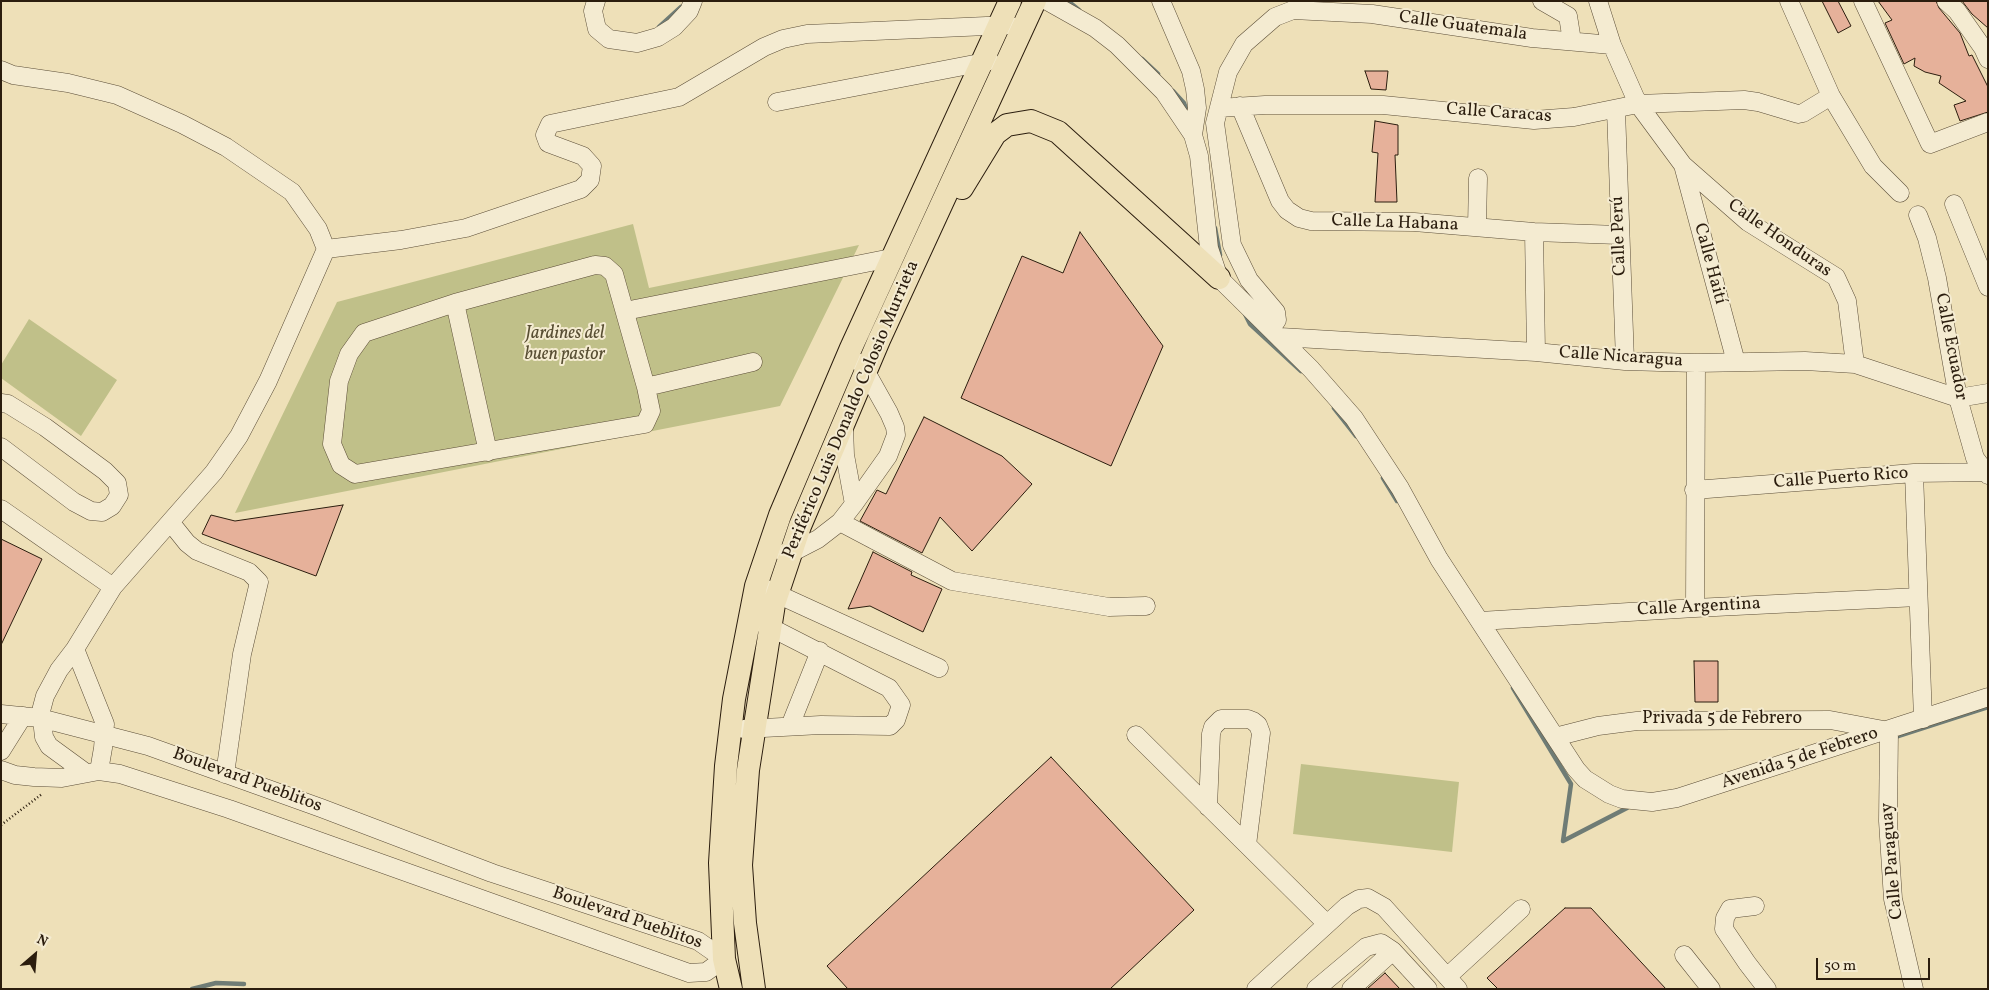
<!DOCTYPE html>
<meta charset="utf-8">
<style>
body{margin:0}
#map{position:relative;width:1989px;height:990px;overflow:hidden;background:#eee0b8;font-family:Vollkorn,serif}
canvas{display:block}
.frame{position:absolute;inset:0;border:2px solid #2b1d0e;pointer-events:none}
.north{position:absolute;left:10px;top:930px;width:50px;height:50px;-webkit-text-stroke:4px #f4ebd1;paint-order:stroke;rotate:27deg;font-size:14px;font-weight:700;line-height:20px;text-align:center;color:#2b1d0e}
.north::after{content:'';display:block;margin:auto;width:18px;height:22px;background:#2b1d0e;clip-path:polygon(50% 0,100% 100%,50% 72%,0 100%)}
.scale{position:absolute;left:1816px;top:958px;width:114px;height:22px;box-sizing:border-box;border:2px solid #2b1d0e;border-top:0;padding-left:6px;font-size:15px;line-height:18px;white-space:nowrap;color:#2b1d0e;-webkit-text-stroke:4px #f4ebd1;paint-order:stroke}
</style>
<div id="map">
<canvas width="1989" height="990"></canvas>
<div class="frame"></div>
<div class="north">N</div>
<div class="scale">50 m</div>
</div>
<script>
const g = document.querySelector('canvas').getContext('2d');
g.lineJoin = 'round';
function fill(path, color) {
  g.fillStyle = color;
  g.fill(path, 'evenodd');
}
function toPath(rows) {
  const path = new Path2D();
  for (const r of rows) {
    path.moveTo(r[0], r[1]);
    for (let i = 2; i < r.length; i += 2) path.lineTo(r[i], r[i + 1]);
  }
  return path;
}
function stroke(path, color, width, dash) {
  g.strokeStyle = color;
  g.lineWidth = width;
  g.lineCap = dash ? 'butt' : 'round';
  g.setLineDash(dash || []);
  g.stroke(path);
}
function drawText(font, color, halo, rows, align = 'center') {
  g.font = font + ' Vollkorn,serif';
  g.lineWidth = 4;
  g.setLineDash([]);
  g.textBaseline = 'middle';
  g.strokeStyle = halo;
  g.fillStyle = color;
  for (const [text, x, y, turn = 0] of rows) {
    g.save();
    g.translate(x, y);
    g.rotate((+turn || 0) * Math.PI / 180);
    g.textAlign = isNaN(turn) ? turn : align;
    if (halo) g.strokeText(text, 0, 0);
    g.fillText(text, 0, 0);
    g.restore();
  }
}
const green = toPath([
 [633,224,649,288,859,245,780,406,235,513,337,302],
 [29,319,117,380,81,436,1,378,1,365],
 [1301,764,1459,782,1452,852,1293,834]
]);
const stream = toPath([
 [1068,1,1079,10],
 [659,27,681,7],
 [1142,59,1158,74],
 [1173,91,1184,103,1187,112],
 [1215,228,1220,255],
 [1245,314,1250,324,1301,371],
 [1334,408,1356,436],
 [1383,478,1397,501],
 [1513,688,1571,784,1563,841,1627,808],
 [1892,738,1988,707],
 [192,989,216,983,244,984]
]);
const building = toPath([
 [1822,1,1838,1,1851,26,1838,33,1822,1],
 [1878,1,1936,1,1939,8,1960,33,1969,56,1972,55,1988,87,1988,112,1960,121,1954,105,1966,101,1939,83,1941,76,1925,72,1914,66,1915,58,1904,64,1885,23,1892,20,1878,1],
 [1962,1,1988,1,1988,28,1972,14,1962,1],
 [1365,71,1388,71,1386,90,1371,89,1365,71],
 [1375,121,1398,125,1398,155,1395,155,1397,202,1375,202,1378,153,1372,152,1375,121],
 [1080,232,1163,346,1111,466,961,398,1022,256,1063,273,1080,232],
 [924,417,1002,456,1032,484,972,551,940,517,922,553,860,521,877,490,886,494,924,417],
 [343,505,316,576,202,534,211,515,235,521,343,505],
 [1,539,42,559,1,645,1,539],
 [873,552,912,572,911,575,942,589,923,632,870,606,848,609,873,552],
 [1694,661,1718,661,1718,702,1695,702,1694,661],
 [1051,757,1194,910,1110,989,848,989,827,966,1051,757],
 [1565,908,1591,908,1666,989,1498,989,1487,978,1565,908],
 [1385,973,1400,989,1367,989,1385,973]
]);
const path = toPath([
 [1,825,42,794]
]);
const minor = toPath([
 [596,1,593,11,597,29,609,39,637,43,658,37,674,27,689,11,693,1],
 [1047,1,1095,28,1117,45,1164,92,1193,135,1199,156,1209,248,1219,278,1311,369,1354,418,1400,488,1439,559,1576,769,1585,779,1609,794,1622,799,1652,802,1677,798,1988,697],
 [1161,1,1191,71,1195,89,1197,108,1193,135],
 [1542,1,1568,16,1572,41],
 [1598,1,1612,45,1638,104,1683,165,1748,222,1836,277,1847,301,1855,364],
 [1789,1,1831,96,1873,166,1900,193],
 [1863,1,1930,144,1988,122],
 [1946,1,1957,11,1983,48,1988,59],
 [1,70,13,75,68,83,117,95,182,124,226,147,292,192,318,229,326,249,268,381,239,436,214,472,113,587],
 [777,102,990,61],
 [1240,106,1280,201,1287,210,1299,218,1311,221,1414,222,1534,232,1619,235],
 [1219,108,1265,105,1383,105,1534,120,1574,117,1638,104,1744,100,1758,102,1798,114,1803,113,1831,96],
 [1616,110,1625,361],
 [1683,165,1736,362],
 [1954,204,1988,287],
 [1918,215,1927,238,1937,278,1958,398,1975,458,1988,475],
 [1477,227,1478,178],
 [1534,232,1536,352],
 [326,249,401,240,466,228,581,189,590,180,592,166,583,156,548,143,545,135,550,124,679,97,764,47,783,39,807,34,1009,25],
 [595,265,605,266,614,274,646,387,651,411,645,424,355,474,341,465,332,444,339,381,349,354,364,333,455,303,595,265],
 [455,303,488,452],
 [625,311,891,258],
 [1271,329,1277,320,1276,312,1249,280,1232,245,1215,123,1228,72,1244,44,1275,17,1293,10,1372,14,1532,38,1612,45],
 [1280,337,1536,352,1625,361,1696,363,1805,361,1855,364,1958,398,1988,393],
 [646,387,753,362],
 [1,403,8,404,45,427,105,471,117,483,119,495,112,506,102,512,91,511,74,502,1,447],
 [1914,473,1923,719],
 [1694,490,1914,473,1988,472],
 [854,504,888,456,896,435,895,427,889,413,861,363],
 [1,509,113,587,75,649,59,670,45,696,41,711,44,737,49,746,86,773],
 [840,522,952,581,1109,607,1146,606],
 [171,523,187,543,197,551,249,572,259,582,242,654,225,774],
 [784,553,789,554,818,539,840,522,854,504,845,455,844,426],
 [766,589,939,668],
 [1695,608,1696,363],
 [1480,621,1695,608,1918,597],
 [75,649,105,724,103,748,99,771],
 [1,714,40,718,148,746,321,808,492,873,698,941,724,959,706,972,689,973,229,809,120,774,99,771,62,778,34,777,15,775,1,770],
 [790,726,820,651],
 [744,729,821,725,890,726,896,720,901,705,889,688,760,622],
 [1136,735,1326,923],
 [1555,737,1598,726,1637,721,1830,720,1889,731,1888,821,1893,899,1914,989],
 [1,751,23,716],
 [1208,807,1211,734,1213,727,1221,719,1248,719,1253,721,1258,725,1261,733,1247,845],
 [1755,906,1730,909,1725,918,1724,929,1747,963,1767,989],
 [1684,955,1711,989],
 [1447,977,1521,909],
 [1256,989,1347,906,1359,899,1368,898,1384,907,1458,989],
 [1316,989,1366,947,1381,943,1393,951,1428,989],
 [1351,989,1393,951]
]);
const major = toPath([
 [962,188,995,134,1007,125,1031,121,1058,132,1219,278],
 [731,989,724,959,720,863,726,766,734,699,756,586,780,515,851,348,1010,1],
 [754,989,745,923,741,865,748,770,774,604,800,526,879,340,1035,1]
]);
const streetNames = [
 ["Calle Guatemala",1463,27,8],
 ["Calle Caracas",1499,114,4],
 ["Calle La Habana",1395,224,2],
 ["Calle Perú",1620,236,-92],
 ["Calle Honduras",1779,239,35],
 ["Calle Haití",1709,264,75],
 ["Calle Ecuador",1950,347,79],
 ["Calle Nicaragua",1621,358,4],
 ["Periférico Luis Donaldo Colosio Murrieta",852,410,-67],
 ["Calle Puerto Rico",1841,479,-4],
 ["Calle Argentina",1699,608,-3],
 ["Privada 5 de Febrero",1722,720],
 ["Avenida 5 de Febrero",1800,759,-18],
 ["Boulevard Pueblitos",247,781,20],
 ["Calle Paraguay",1893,861,-95],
 ["Boulevard Pueblitos",627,919,19]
];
const parkNames = [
 ["Jardines del",565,335],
 ["buen pastor",565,356]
];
fill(green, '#c0c089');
stroke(stream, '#6f7c75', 4.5);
fill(building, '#e6b19a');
stroke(building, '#2b1d0e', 1);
stroke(minor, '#5c4e38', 19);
stroke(major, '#2b1d0e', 24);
stroke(path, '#2b1d0e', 2.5, [1, 2.5]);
stroke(minor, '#f4ebd1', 18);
stroke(major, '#eee0b8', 22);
drawText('18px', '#2b1d0e', '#f4ebd1', streetNames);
drawText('italic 18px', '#584e33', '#f4ebd1', parkNames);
</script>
